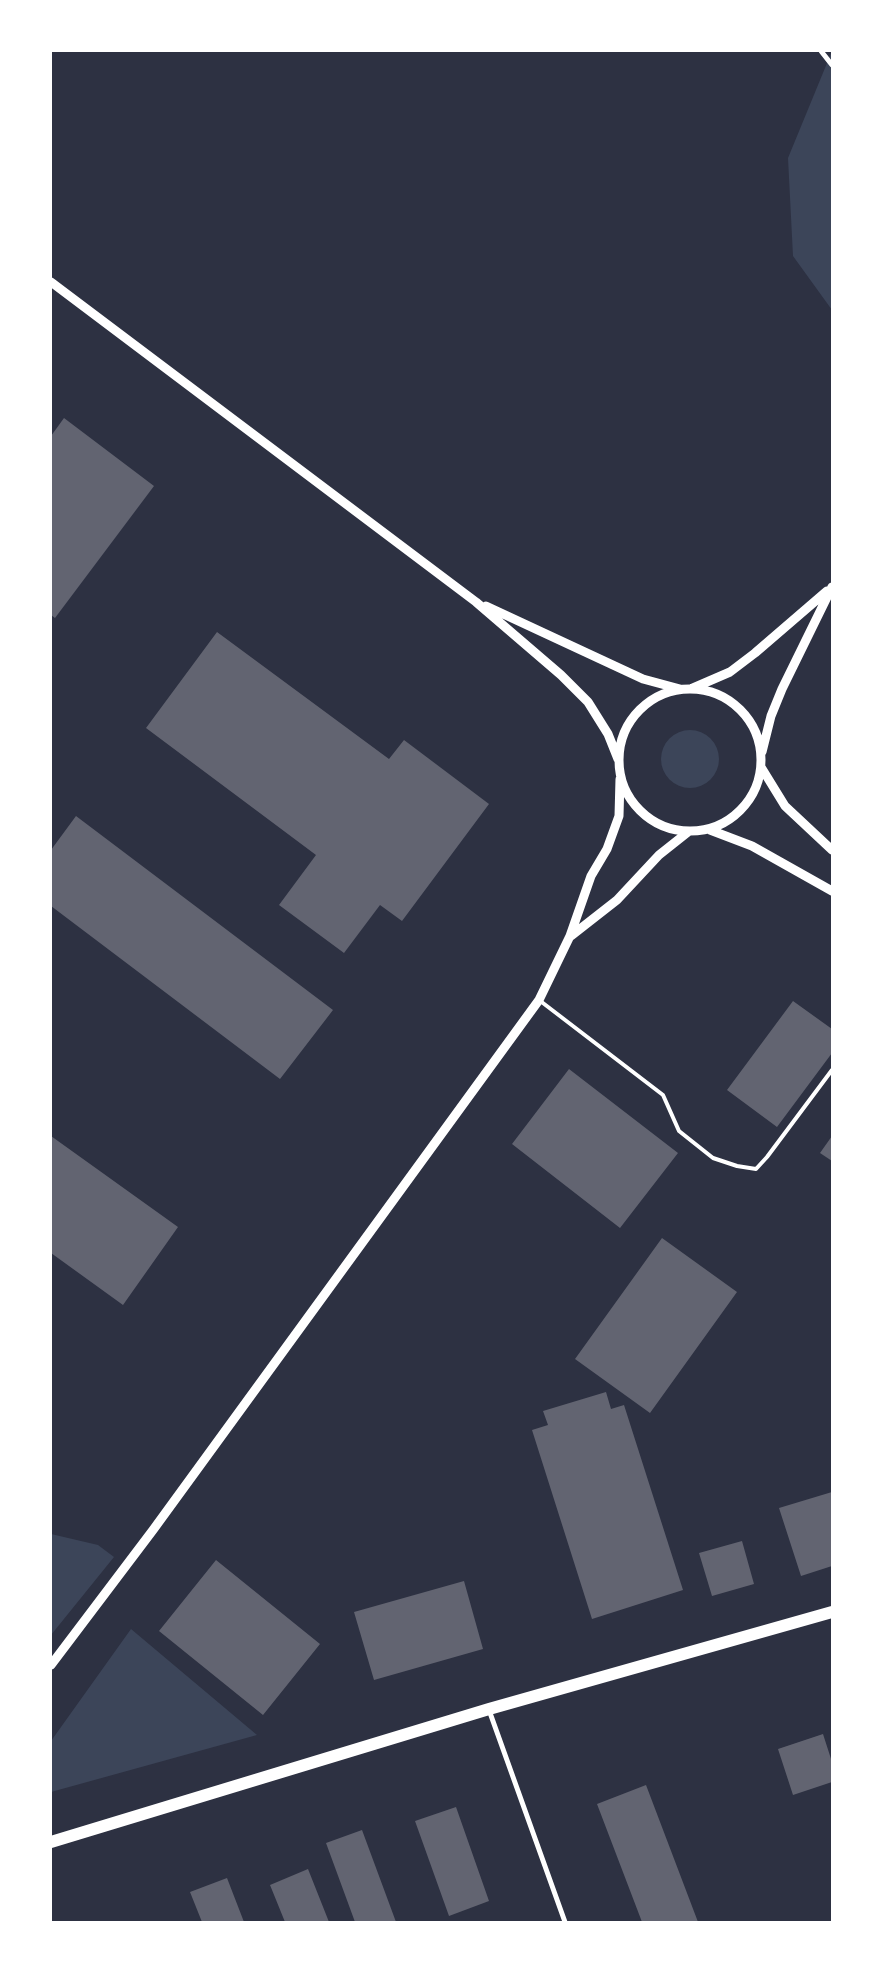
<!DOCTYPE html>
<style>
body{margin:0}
#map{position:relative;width:883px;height:1973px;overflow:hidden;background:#2d3142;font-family:"Archivo Narrow",sans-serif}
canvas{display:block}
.frame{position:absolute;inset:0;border:52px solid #fff;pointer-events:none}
</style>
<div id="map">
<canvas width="883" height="1973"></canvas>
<div class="frame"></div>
</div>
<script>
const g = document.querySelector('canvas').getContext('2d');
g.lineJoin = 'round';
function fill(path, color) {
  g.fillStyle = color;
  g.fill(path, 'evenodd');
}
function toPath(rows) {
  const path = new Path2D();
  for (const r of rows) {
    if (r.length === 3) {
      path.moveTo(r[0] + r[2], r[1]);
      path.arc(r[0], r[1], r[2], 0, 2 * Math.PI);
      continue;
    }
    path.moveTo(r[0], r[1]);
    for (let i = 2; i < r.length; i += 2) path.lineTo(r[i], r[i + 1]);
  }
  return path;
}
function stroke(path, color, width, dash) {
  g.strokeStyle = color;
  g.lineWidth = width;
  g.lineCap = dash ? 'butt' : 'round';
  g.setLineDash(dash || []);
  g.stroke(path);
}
const green = toPath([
 [832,51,832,310,793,256,788,158],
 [690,759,29],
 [51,1534,98,1545,114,1557,51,1635],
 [131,1629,257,1735,51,1792,51,1741]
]);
const building = toPath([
 [64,418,154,486,55,618,51,615,51,436],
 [217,632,389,759,404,740,489,804,402,921,380,905,344,953,279,905,316,855,146,728],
 [76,816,333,1010,280,1079,51,906,51,850],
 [793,1001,832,1029,832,1053,777,1127,727,1090],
 [569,1069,678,1153,620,1228,512,1144],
 [51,1136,178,1227,123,1305,51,1253],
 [832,1136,832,1161,820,1153],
 [662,1238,737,1292,650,1413,575,1359],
 [606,1392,611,1409,624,1405,683,1590,592,1619,532,1430,548,1425,543,1411],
 [832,1492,832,1566,801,1576,779,1508],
 [742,1541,754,1584,712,1596,699,1553],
 [216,1560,320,1644,263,1715,159,1631],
 [464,1581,483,1649,374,1680,354,1612],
 [823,1734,832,1762,832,1782,793,1795,778,1749],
 [646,1785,698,1922,642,1922,597,1804],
 [456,1807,489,1901,449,1916,415,1821],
 [362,1830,396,1922,355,1922,326,1843],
 [308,1869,329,1922,285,1922,270,1885],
 [227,1878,244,1922,202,1922,190,1892]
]);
const service = toPath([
 [539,1000,663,1095,679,1131,713,1158,737,1166,756,1169,767,1157,832,1070]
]);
const minor = toPath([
 [821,51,832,65],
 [489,1710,565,1922]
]);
const tertiary = toPath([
 [51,282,476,602,561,675,588,702,608,734,618,759],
 [486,606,643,679,680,689],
 [693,688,730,672,755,653,827,591],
 [690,760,71],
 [762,752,771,716,782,689,832,587],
 [761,767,785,806,832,850],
 [710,830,752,846,832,891],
 [571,936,617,900,659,855,688,832],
 [51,1665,153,1530,539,1000,570,936,591,876,607,849,619,816,620,779]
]);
const primary = toPath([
 [51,1842,489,1709,832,1612]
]);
fill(green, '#3c4559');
fill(building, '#626471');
stroke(service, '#fff', 4);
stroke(minor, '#fff', 5);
stroke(tertiary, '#fff', 9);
stroke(primary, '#fff', 12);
</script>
